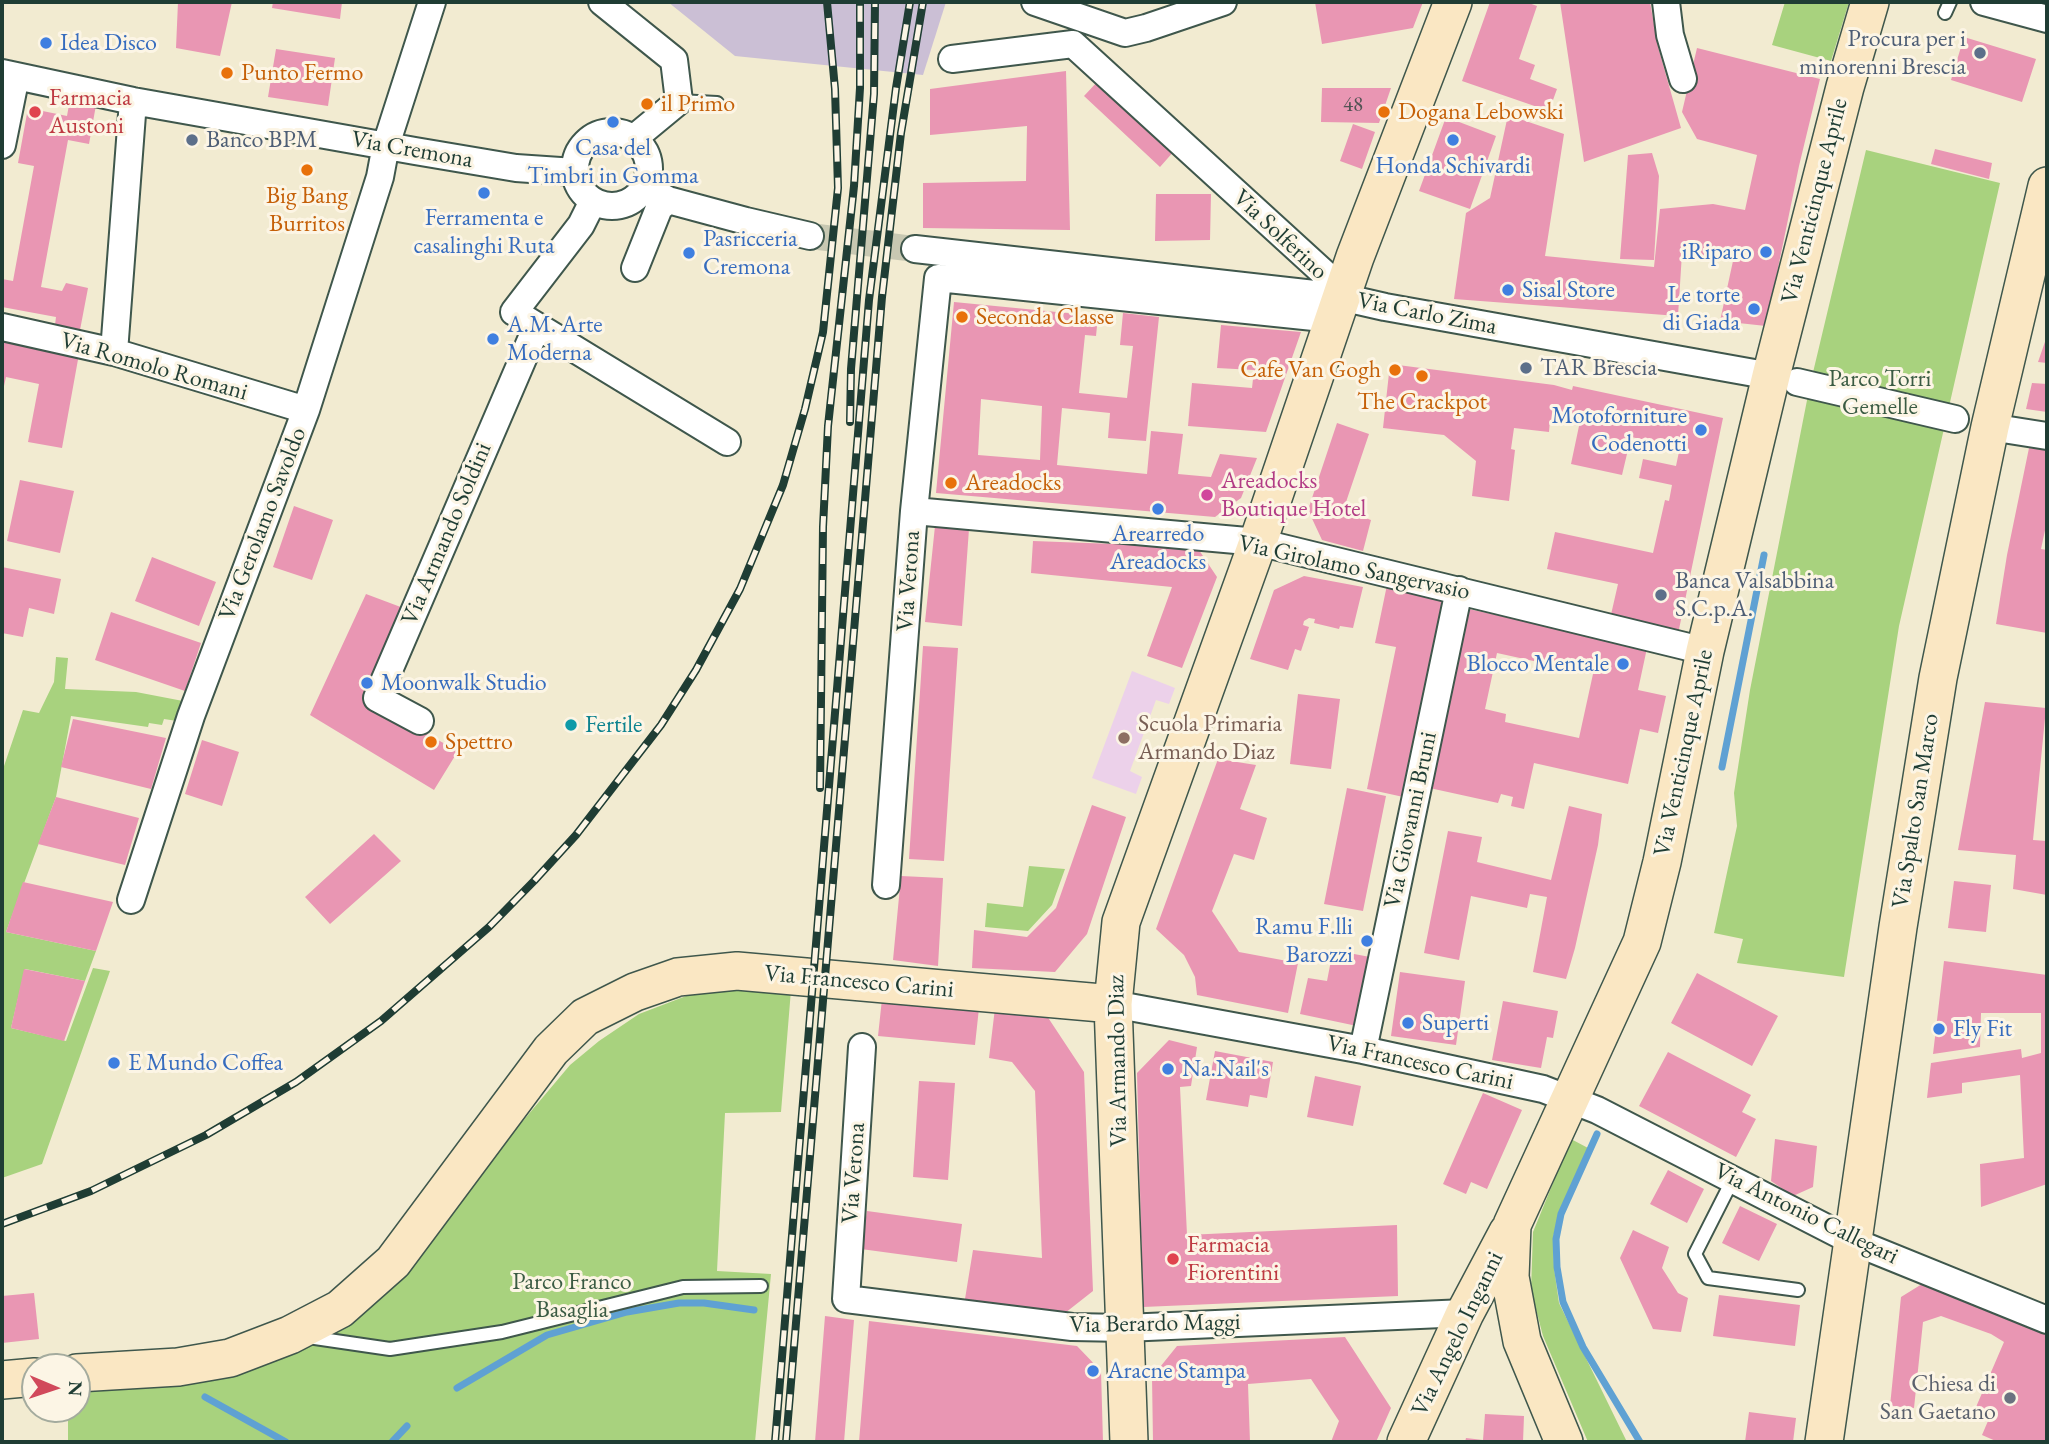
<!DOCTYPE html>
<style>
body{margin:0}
#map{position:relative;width:2049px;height:1444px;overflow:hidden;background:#f2ebd1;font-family:"EB Garamond",serif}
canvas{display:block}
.frame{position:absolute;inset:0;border:4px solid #1f3d34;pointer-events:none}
.north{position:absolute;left:21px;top:1353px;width:70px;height:70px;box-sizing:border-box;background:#fcf5e5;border:2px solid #a4ab9e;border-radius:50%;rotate:92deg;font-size:19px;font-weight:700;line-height:28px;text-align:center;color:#1f3d34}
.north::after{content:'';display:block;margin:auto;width:24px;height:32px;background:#d1495b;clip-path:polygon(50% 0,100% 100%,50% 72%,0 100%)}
</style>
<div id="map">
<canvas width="2049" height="1444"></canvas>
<div class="frame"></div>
<div class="north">N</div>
</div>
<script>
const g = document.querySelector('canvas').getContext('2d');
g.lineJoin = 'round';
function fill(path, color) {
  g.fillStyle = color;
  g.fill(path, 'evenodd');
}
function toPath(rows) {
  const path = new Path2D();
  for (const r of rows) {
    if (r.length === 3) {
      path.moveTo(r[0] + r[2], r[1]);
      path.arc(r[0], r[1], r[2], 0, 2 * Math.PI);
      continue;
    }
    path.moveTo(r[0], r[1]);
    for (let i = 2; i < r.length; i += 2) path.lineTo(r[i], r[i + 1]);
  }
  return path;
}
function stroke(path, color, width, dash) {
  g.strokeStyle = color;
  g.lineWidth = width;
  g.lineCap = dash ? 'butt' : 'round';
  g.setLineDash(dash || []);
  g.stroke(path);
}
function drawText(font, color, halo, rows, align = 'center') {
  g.font = font + ' "EB Garamond",serif';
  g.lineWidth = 6;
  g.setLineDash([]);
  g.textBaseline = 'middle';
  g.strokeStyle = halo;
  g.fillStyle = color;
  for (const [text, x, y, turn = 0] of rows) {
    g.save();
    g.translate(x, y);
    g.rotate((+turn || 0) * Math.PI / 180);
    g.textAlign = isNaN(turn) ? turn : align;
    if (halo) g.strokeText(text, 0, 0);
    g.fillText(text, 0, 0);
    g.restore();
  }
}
const built = toPath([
 [1132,671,1175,688,1169,704,1156,700,1130,771,1142,777,1136,794,1092,778]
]);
const industrial = toPath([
 [668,2,946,2,923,75,735,56]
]);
const green = toPath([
 [1785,2,1849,2,1831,61,1772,45],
 [1866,150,2000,183,1899,626,1844,977,1737,963,1743,939,1714,933,1737,826,1734,793,1750,690,1810,385],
 [56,657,68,658,65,689,136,692,183,701,177,721,164,719,162,725,149,723,148,727,71,716,56,797,6,932,96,951,85,981,25,969,11,1028,66,1041,93,968,110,971,42,1164,2,1178,2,772,23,710,39,713,54,682],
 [1029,866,1065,869,1052,905,1028,931,985,927,987,903,1023,907],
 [746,988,791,990,781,1112,725,1113,717,1271,771,1274,755,1442,68,1442,68,1409,77,1409,77,1387,283,1356,485,1166,570,1065,599,1041,639,1014,694,993],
 [1571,1139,1588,1148,1559,1212,1553,1238,1554,1268,1559,1303,1627,1442,1588,1442,1543,1336,1531,1290,1533,1232]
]);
const stream = toPath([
 [1722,767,1764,555],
 [1597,1134,1561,1214,1556,1239,1557,1267,1563,1302,1583,1347,1640,1442],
 [457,1388,547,1335,627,1312,679,1303,704,1303,754,1310],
 [205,1397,286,1442],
 [392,1442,407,1426]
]);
const building = toPath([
 [178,2,232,2,220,56,176,48],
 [273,2,342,2,340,19,272,8],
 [1315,2,1423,2,1413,28,1322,44],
 [1490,2,1526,2,1537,6,1519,59,1535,65,1530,79,1557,89,1549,111,1462,81],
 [1560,2,1650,2,1658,47,1681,128,1584,162],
 [1964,37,2036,59,2022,102,1951,80],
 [1697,48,1820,79,1799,166,1766,326,1720,321,1733,261,1682,253,1678,316,1454,299,1466,213,1490,198,1508,115,1564,134,1545,256,1654,267,1660,209,1713,204,1745,210,1757,155,1697,139,1682,112],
 [276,49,335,58,328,106,268,97],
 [1066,71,1070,230,923,228,923,183,1026,181,1027,126,930,135,930,89],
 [1098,81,1175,150,1160,167,1084,96],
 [1322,88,1391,88,1379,123,1321,122],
 [70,99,96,105,89,144,68,140,41,287,62,291,66,283,88,288,80,330,55,325,56,317,2,307,2,279,13,281,34,166,18,163,28,108,67,116],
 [1446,117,1496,136,1470,209,1419,191],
 [1353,124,1375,132,1362,169,1340,161],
 [1935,149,1992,163,1989,179,1931,164],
 [1652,153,1659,176,1654,260,1620,259,1628,155],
 [1156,194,1211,194,1210,240,1155,241],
 [954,302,1098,316,1096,336,1085,335,1079,393,1127,398,1133,346,1120,345,1123,313,1159,317,1146,441,1108,438,1110,413,1062,408,1057,465,1147,474,1151,431,1183,434,1178,474,1211,477,1220,454,1257,458,1241,498,1215,517,936,493],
 [981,399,1042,406,1040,460,978,455],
 [1221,325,1301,332,1266,432,1188,426,1192,383,1252,388,1254,370,1217,368],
 [2047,336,2047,363,2038,362],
 [2,339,79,354,62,448,28,442,39,384,6,377,4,386,2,385],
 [1390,364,1554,385,1572,390,1573,386,1723,418,1678,634,1610,619,1618,584,1547,569,1555,532,1653,553,1665,500,1669,501,1672,485,1639,478,1643,459,1676,466,1680,447,1631,437,1622,475,1571,464,1579,426,1550,420,1549,432,1514,428,1511,449,1515,450,1509,501,1472,496,1476,461,1444,435,1383,428],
 [2032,383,2047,384,2047,412,2026,409],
 [1337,423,1369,434,1346,502,1352,513,1371,520,1363,551,1322,540,1308,510],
 [2029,448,2047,450,2047,521,2041,549,2047,550,2047,633,1996,624,2007,555],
 [20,480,74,491,60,553,7,541],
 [294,506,333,520,312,580,273,567],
 [935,526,969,529,962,626,925,622],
 [1033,541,1197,547,1217,577,1182,668,1147,656,1172,587,1031,573],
 [152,557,216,582,199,626,135,601],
 [2,567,61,579,54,614,29,608,23,637,2,633],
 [1304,576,1363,587,1353,628,1340,626,1339,629,1314,623,1315,619,1309,618,1304,621,1303,625,1309,627,1301,651,1295,649,1288,670,1250,659,1274,590],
 [1387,585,1450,598,1408,798,1367,789,1396,647,1375,643],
 [366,594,406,609,367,701,458,751,434,790,310,715],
 [1464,608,1647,648,1638,690,1666,696,1658,733,1640,729,1628,784,1534,763,1524,809,1511,806,1513,797,1501,794,1498,803,1425,787],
 [1497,653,1593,674,1579,738,1505,722,1506,714,1485,709],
 [111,612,201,643,185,691,95,660],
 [923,646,958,648,944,861,909,859],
 [1298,694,1340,699,1331,769,1290,764],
 [1985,702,2046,708,2033,840,2047,841,2047,895,2013,889,2016,855,1958,850],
 [73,719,166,738,151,789,61,767],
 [202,740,239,752,222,806,185,794],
 [1218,759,1256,765,1240,809,1267,818,1254,860,1234,854,1212,911,1239,952,1298,963,1288,1013,1197,995,1195,977,1184,955,1156,929],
 [1347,788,1386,796,1363,911,1324,904],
 [56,797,139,818,125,865,38,844],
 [1092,805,1126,817,1087,934,1055,972,972,968,974,930,1027,937,1056,908],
 [1569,806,1602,814,1598,845,1575,948,1566,979,1533,972,1547,897,1530,894,1527,908,1471,896,1459,960,1424,953,1448,831,1482,837,1477,862,1551,880],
 [374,834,401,861,330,924,305,897],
 [901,876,943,878,938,966,893,960],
 [1954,881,1991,885,1986,932,1948,928],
 [23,882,113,902,96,951,6,932],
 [1333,950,1370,957,1357,1026,1300,1014,1308,978,1327,981],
 [1944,961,2047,975,2047,1184,1981,1207,1980,1164,2024,1158,2020,1075,1962,1083,1962,1093,1927,1098,1931,1063,2021,1049,2022,1058,2041,1053,2041,1013,1981,1013,1980,1047,1933,1054],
 [24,969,85,981,64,1041,11,1028],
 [1400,972,1465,981,1456,1045,1391,1036],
 [1697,973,1778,1016,1752,1066,1671,1023],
 [882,999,979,1008,975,1045,878,1036],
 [1503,1001,1558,1011,1553,1038,1547,1037,1541,1068,1492,1060],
 [995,1008,1045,1013,1084,1072,1093,1291,1065,1313,965,1299,973,1250,1042,1258,1035,1091,1012,1062,989,1058],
 [1169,1040,1197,1047,1191,1086,1180,1087,1187,1235,1397,1225,1398,1296,1143,1307,1137,1073],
 [1215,1051,1273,1062,1267,1098,1250,1095,1248,1107,1206,1100],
 [1668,1052,1751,1095,1742,1112,1756,1119,1736,1157,1639,1106],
 [1315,1076,1361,1086,1353,1126,1307,1117],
 [919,1081,955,1083,948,1180,913,1177],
 [1483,1093,1522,1110,1487,1189,1471,1182,1466,1194,1443,1184],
 [1775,1139,1817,1146,1813,1187,1793,1196,1771,1181],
 [1668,1170,1704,1189,1687,1223,1650,1204],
 [1740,1206,1777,1224,1759,1261,1722,1243],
 [867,1211,962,1224,957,1262,861,1249],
 [1633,1230,1669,1247,1662,1268,1678,1293,1688,1298,1681,1332,1653,1329,1620,1258],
 [1922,1284,2047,1333,2047,1442,1998,1442,1982,1435,1988,1421,1973,1414,2004,1342,1991,1334,1941,1316,1923,1322,1914,1408,1890,1406,1901,1297],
 [34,1293,39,1339,2,1343,2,1296],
 [1719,1295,1800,1305,1795,1346,1713,1336],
 [825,1316,854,1320,844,1442,815,1442],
 [869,1321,1077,1346,1101,1371,1103,1442,859,1442],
 [1345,1337,1391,1408,1376,1442,1331,1442,1339,1421,1311,1379,1248,1384,1250,1442,1153,1442,1152,1377,1177,1346],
 [1749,1412,1796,1418,1793,1442,1745,1442],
 [1485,1414,1524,1416,1523,1442,1465,1442,1466,1438,1483,1440]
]);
const streetTunnel = toPath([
 [810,236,915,249]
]);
const lane = toPath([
 [1945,13,1950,2],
 [679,101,717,103,719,106],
 [1733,1179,1695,1254,1708,1278,1798,1290],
 [308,1337,390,1349,502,1332,683,1287,761,1286]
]);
const street = toPath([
 [602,2,674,60,679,101,633,139],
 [1035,2,1125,33,1146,28,1223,2],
 [1666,2,1670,35,1683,79],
 [1984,2,2047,19],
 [952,59,1073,44,1325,274,1341,297],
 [2,73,133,101,415,151,516,168,575,172],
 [612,169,37],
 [2,145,16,76],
 [644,187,668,200,746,221,810,236],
 [593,201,581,225,514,312,727,442],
 [915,249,1341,297,1385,307,1771,376],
 [635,268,659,208,668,200],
 [2,327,114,352,306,410],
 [114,352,133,101],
 [1797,382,1955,419],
 [1990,427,2047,436],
 [914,511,1258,542,1705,651],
 [420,721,377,698,537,326],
 [886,885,914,511,938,278,1333,319],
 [131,900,191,716,306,410,380,177,386,145,432,2],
 [1113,1004,1363,1050,1543,1089,1597,1110,1852,1241,2047,1320],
 [862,1047,846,1299,1072,1327,1125,1328,1465,1313],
 [1363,1050,1459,590]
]);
const secondary = toPath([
 [77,1373,178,1367,230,1358,290,1335,340,1309,393,1262,551,1050,585,1017,635,992,678,977,737,971,1113,1004],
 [2,1380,35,1377],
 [1129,1442,1113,1004,1121,922,1258,542,1355,257,1453,2],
 [1406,1442,1465,1313,1508,1232],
 [1564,1442,1522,1341,1510,1277,1512,1225,1642,942,1662,862,1705,651,1771,376,1845,87,1870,2],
 [1824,1442,1898,927,1938,678,1990,427,2047,186]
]);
const rail = toPath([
 [850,422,851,369,874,94,875,2],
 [820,788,823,527,828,426,854,186,860,88,860,2],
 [2,1224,91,1191,206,1135,296,1082,381,1021,489,927,534,881,576,835,661,725,696,670,740,589,783,485,805,409,823,332,838,188,835,89,827,2],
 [775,1442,869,300,896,88,910,2],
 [786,1442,882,297,901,133,923,2]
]);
const markers = [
 [46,43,7,"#3f7fe0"],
 [1980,53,7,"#5c6f8a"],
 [227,73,7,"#e8710a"],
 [647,104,7,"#e8710a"],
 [35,112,7,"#e0444e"],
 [1384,112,7,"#e8710a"],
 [613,122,7,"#3f7fe0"],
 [192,140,7,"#5c6f8a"],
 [1453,140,7,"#3f7fe0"],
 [307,170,7,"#e8710a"],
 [484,193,7,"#3f7fe0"],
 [1766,252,7,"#3f7fe0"],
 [689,253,7,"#3f7fe0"],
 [1508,290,7,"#3f7fe0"],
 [1754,309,7,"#3f7fe0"],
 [962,317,7,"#e8710a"],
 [493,339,7,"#3f7fe0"],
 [1526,368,7,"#5c6f8a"],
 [1395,370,7,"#e8710a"],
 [1422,376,7,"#e8710a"],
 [1701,430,7,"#3f7fe0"],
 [951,483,7,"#e8710a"],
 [1207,495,7,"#d1479c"],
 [1158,509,7,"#3f7fe0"],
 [1661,595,7,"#5c6f8a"],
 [1623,664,7,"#3f7fe0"],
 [367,683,7,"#3f7fe0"],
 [571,725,7,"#0f9aa8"],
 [1124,738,7,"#8d6e63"],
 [431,742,7,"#e8710a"],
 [1367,941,7,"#3f7fe0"],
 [1408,1023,7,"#3f7fe0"],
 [1939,1029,7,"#3f7fe0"],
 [114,1063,7,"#3f7fe0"],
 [1168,1069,7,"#3f7fe0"],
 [1173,1259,7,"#e0444e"],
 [1093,1371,7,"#3f7fe0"],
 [2010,1398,7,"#6b7280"]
];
const numberNames = [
 ["48",1353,105]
];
const serviceNames = [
 ["Procura per i",1966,39,"right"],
 ["minorenni Brescia",1966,67,"right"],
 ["Banco BPM",206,140],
 ["TAR Brescia",1540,368],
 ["Banca Valsabbina",1675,581],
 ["S.C.p.A.",1675,609]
];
const shopNames = [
 ["Idea Disco",60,43],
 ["Casa del",613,148,"center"],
 ["Timbri in Gomma",613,176,"center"],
 ["Honda Schivardi",1453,166,"center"],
 ["Ferramenta e",484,218,"center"],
 ["casalinghi Ruta",484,246,"center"],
 ["Pasricceria",703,239],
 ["Cremona",703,267],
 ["iRiparo",1752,252,"right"],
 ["Sisal Store",1522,290],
 ["Le torte",1740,295,"right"],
 ["di Giada",1740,323,"right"],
 ["A.M. Arte",507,325],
 ["Moderna",507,353],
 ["Motoforniture",1687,416,"right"],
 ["Codenotti",1687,444,"right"],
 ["Arearredo",1158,534,"center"],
 ["Areadocks",1158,562,"center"],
 ["Blocco Mentale",1609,664,"right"],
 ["Moonwalk Studio",381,683],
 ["Ramu F.lli",1353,927,"right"],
 ["Barozzi",1353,955,"right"],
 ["Superti",1422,1023],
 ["Fly Fit",1953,1029],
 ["E Mundo Coffea",128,1063],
 ["Na.Nail's",1182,1069],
 ["Aracne Stampa",1107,1371]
];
const foodNames = [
 ["Punto Fermo",241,73],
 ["il Primo",661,104],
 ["Dogana Lebowski",1398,112],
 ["Big Bang",307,196,"center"],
 ["Burritos",307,224,"center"],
 ["Seconda Classe",976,317],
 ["Cafe Van Gogh",1381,370,"right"],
 ["The Crackpot",1422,402,"center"],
 ["Areadocks",965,483],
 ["Spettro",445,742]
];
const healthNames = [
 ["Farmacia",49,98],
 ["Austoni",49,126],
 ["Farmacia",1187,1245],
 ["Fiorentini",1187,1273]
];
const streetNames = [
 ["Via Cremona",412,150,10],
 ["Via Venticinque Aprile",1815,201,-76],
 ["Via Solferino",1280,235,43],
 ["Via Carlo Zima",1427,314,11],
 ["Via Romolo Romani",154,367,16],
 ["Via Gerolamo Savoldo",263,524,-69],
 ["Via Armando Soldini",447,534,-67],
 ["Via Girolamo Sangervasio",1354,568,12],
 ["Via Verona",909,581,-86],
 ["Via Venticinque Aprile",1684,753,-78],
 ["Via Spalto San Marco",1916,811,-81],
 ["Via Giovanni Bruni",1411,820,-78],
 ["Via Francesco Carini",859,982,5],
 ["Via Armando Diaz",1118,1061,-91],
 ["Via Francesco Carini",1420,1063,12],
 ["Via Verona",854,1173,-86],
 ["Via Antonio Callegari",1806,1214,26],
 ["Via Berardo Maggi",1155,1324,-1],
 ["Via Angelo Inganni",1458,1334,-64]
];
const parkNames = [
 ["Parco Torri",1880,379],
 ["Gemelle",1880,407],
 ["Parco Franco",572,1282],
 ["Basaglia",572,1310]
];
const hotelNames = [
 ["Areadocks",1221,481],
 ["Boutique Hotel",1221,509]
];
const educationNames = [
 ["Scuola Primaria",1138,724],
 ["Armando Diaz",1138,752]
];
const cultureNames = [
 ["Fertile",585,725]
];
const worshipNames = [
 ["Chiesa di",1996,1384],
 ["San Gaetano",1996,1412]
];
fill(built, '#ecd1ea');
fill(industrial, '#cbbfd5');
fill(green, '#a8d27e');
stroke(stream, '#5fa1d3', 7);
fill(building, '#e996b3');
stroke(streetTunnel, '#c8c8b2', 26, [26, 13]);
stroke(lane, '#3f574c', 16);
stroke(street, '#3f574c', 30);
stroke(secondary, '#3f574c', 40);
stroke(lane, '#fff', 12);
stroke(street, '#fff', 26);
stroke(secondary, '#fae7c3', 37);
stroke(rail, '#1f3d34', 8);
stroke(rail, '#fcf5e5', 5, [16]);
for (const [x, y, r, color] of markers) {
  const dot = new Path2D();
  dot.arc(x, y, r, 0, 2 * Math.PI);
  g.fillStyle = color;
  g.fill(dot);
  stroke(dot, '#fcf5e5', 2.5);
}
drawText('21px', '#525354', null, numberNames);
drawText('24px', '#4e5e75', '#fcf5e5', serviceNames, 'left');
drawText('24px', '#366cbe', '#fcf5e5', shopNames, 'left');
drawText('24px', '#c56008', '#fcf5e5', foodNames, 'left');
drawText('24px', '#be3a42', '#fcf5e5', healthNames, 'left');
drawText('24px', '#1f3d34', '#fcf5e5', streetNames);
drawText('24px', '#3a5b43', '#fcf5e5', parkNames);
drawText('24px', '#b23c85', '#fcf5e5', hotelNames, 'left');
drawText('24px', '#785e54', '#fcf5e5', educationNames, 'left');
drawText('24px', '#0d838f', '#fcf5e5', cultureNames, 'left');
drawText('24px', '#5b616d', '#fcf5e5', worshipNames, 'right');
</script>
